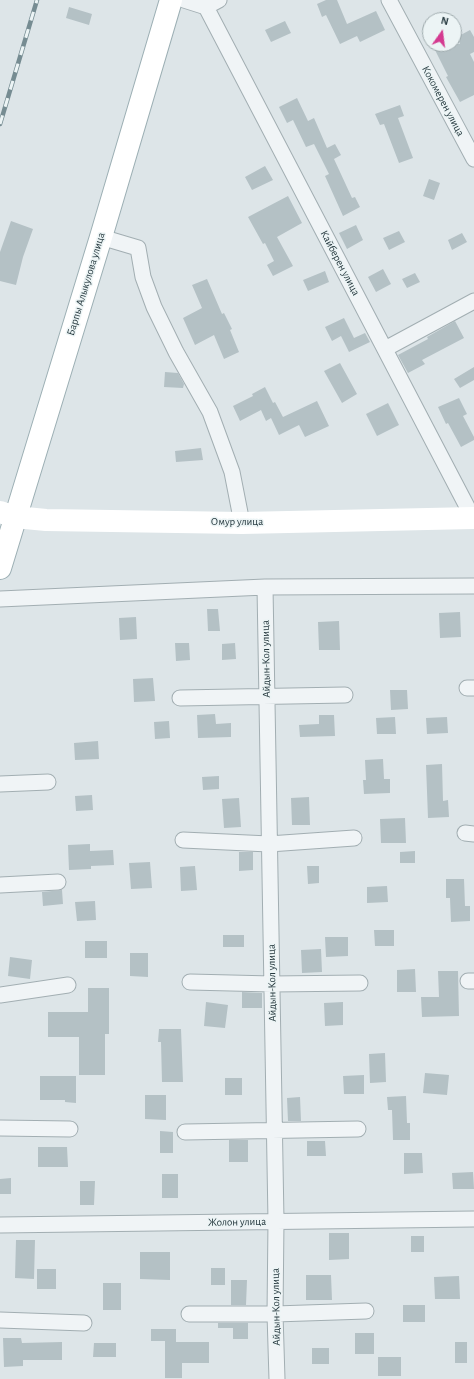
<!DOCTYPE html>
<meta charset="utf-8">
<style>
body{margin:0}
#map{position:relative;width:474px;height:1379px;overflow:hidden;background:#dde5e8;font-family:"Alegreya Sans",sans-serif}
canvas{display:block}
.north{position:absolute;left:422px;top:12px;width:40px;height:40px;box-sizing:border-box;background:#ecf4f5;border:1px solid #9da9ac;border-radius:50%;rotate:14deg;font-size:11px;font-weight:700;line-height:16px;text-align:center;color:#26393f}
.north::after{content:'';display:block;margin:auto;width:14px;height:18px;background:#d43a90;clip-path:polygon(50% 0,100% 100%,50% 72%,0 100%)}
</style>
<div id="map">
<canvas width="474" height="1379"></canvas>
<div class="north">N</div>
</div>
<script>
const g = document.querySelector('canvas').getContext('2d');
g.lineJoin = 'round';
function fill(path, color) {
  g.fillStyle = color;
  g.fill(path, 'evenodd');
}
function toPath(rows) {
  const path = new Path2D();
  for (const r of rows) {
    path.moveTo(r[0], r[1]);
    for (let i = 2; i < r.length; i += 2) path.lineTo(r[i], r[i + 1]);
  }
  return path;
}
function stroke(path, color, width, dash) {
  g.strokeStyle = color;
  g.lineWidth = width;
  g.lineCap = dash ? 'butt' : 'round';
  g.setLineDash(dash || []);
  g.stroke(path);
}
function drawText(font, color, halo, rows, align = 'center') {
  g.font = font + ' "Alegreya Sans",sans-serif';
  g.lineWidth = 3;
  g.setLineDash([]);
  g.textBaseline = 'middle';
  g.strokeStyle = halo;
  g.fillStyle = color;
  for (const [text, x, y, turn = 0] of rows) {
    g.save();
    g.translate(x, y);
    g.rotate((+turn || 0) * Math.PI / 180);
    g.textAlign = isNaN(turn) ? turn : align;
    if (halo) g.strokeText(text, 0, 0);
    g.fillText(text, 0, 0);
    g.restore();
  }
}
const building = toPath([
 [326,0,337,0,347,24,376,11,385,30,360,42,357,36,340,44,326,15,322,17,317,4],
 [69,7,92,14,89,25,66,18],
 [285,21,291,33,271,42,265,30],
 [470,30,474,37,474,52,470,54,474,62,474,95,460,102,446,77,448,76,434,48,442,44,460,44,457,37],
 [297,98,308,121,314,118,327,148,335,144,341,155,334,159,352,198,355,197,360,207,343,216,325,176,329,174,314,144,306,147,293,120,287,123,279,107],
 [400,105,404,116,398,118,413,158,399,163,384,124,380,125,375,114],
 [265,166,273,180,252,190,245,177],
 [429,179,440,183,434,200,423,196],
 [288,196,302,223,277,237,293,266,273,276,267,265,274,261,265,243,263,244,248,217],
 [11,221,33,229,23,257,16,285,0,281,0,252],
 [356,225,363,240,347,249,339,233],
 [399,231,405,242,389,250,383,238],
 [462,233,467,242,452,250,448,240],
 [383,269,391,284,376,292,368,277],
 [325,271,329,282,308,291,303,280],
 [415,273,420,282,407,288,402,279],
 [207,279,222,314,224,313,232,329,230,330,239,352,224,359,214,335,195,345,183,318,202,308,192,285],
 [344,318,354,338,365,333,370,342,349,352,341,336,332,341,325,327],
 [455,321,464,338,422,360,425,364,408,373,398,355,428,339,427,337],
 [340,363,357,394,342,403,324,371],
 [474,367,474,380,460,388,454,379],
 [165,372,178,373,184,384,183,388,164,387],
 [265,387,273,403,275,402,283,417,317,401,329,426,305,437,299,425,279,435,271,418,266,421,261,410,240,421,233,406,253,396,252,394],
 [459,398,467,414,463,416,474,437,474,440,461,447,448,423,446,424,438,407],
 [388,403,399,425,377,436,366,414],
 [201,448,203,460,176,462,175,451],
 [207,609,218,609,220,631,208,631],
 [460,612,461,637,440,638,439,613],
 [136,617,137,639,120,640,119,618],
 [339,621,340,650,319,650,318,622],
 [175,643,189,643,190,660,176,661],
 [235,643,236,659,222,660,222,644],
 [153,678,155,701,134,702,133,679],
 [390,690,407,690,408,709,391,710],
 [215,714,216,724,231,723,231,737,198,738,197,715],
 [319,715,334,715,335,736,300,737,299,725,319,724],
 [395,717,396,734,377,734,376,718],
 [447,717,448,733,427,734,426,718],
 [169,721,170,738,155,739,154,722],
 [98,741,99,759,75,760,74,743],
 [383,759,384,779,390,779,390,793,364,794,363,780,366,780,365,760],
 [442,764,443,801,448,800,449,817,428,818,426,765],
 [219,776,219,789,203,790,202,777],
 [92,795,93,810,76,811,75,796],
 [309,797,310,825,292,825,291,798],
 [239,798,241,827,224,828,222,799],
 [405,818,406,843,381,843,380,819],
 [90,844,90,851,113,850,114,865,91,866,91,869,69,870,68,845],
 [415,851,415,863,400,863,400,852],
 [239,852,253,852,253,870,239,871],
 [150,862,152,888,131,889,129,863],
 [195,866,197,890,181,891,180,867],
 [307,866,319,866,319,883,308,884],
 [446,879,464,879,465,906,470,906,470,921,451,922,450,898,446,898],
 [387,886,388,902,367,903,367,887],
 [62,890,63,904,43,906,42,892],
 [95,901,96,920,77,921,75,902],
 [374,930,394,930,394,946,375,946],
 [223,935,244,935,244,947,223,947],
 [325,937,348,937,348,956,326,957],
 [85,941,107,941,107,958,85,958],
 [321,949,322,972,302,973,301,950],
 [130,953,148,953,148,977,130,976],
 [10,957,32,960,30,979,8,976],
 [415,969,416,992,397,992,397,970],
 [438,971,458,971,459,1016,422,1017,421,997,439,997],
 [88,988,109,988,109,1034,105,1034,105,1075,79,1075,79,1037,48,1037,48,1012,88,1012],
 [242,992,262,993,262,1008,242,1008],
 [206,1002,228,1005,225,1028,204,1026],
 [343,1002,343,1025,325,1026,324,1003],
 [159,1029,181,1029,183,1082,162,1082,161,1042,158,1042],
 [385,1053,386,1082,370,1083,369,1054],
 [425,1073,449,1075,447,1095,423,1093],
 [364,1075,364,1094,344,1094,343,1076],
 [40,1076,76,1076,76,1103,65,1102,65,1100,40,1100],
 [225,1078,242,1078,242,1095,225,1095],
 [145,1095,166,1095,166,1120,145,1119],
 [406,1096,407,1123,410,1123,410,1140,393,1140,392,1110,388,1110,387,1097],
 [300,1097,301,1121,288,1121,287,1098],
 [160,1131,173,1132,173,1153,160,1153],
 [229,1140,248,1140,248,1162,229,1162],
 [307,1141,325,1141,326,1156,307,1156],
 [38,1147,67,1147,68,1167,38,1167],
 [404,1153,422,1153,423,1173,404,1174],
 [473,1172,474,1189,453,1189,452,1173],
 [162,1174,178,1174,178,1198,162,1198],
 [11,1178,11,1194,0,1194,0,1179],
 [80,1181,95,1181,94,1205,80,1205],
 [329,1233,349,1233,349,1259,329,1260],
 [411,1236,424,1236,424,1252,411,1252],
 [16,1240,35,1240,34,1279,15,1278],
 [140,1252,170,1252,170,1280,140,1279],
 [211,1268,225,1268,225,1285,211,1285],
 [37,1269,56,1269,56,1289,37,1289],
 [306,1275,331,1275,332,1300,306,1300],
 [459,1276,460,1299,435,1299,434,1277],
 [231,1280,247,1280,246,1305,231,1305],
 [103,1283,121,1283,121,1310,103,1310],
 [403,1305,425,1305,425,1322,403,1322],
 [218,1323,248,1323,248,1339,233,1339,233,1328,218,1328],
 [151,1329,176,1329,176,1342,209,1342,209,1363,182,1363,182,1378,165,1378,165,1341,151,1341],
 [355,1333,374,1333,374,1354,355,1354],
 [3,1338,21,1338,22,1343,62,1342,62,1360,23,1360,23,1366,4,1367],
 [455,1342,467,1342,467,1363,455,1363],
 [94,1343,116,1343,116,1357,93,1357],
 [312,1348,329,1348,329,1364,312,1364],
 [378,1357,401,1357,401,1376,378,1376]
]);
const street = toPath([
 [184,0,206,7,219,0],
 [389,0,474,159],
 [206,7,473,518],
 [101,237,138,248,143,277,154,307,176,352,210,412,232,472,242,523],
 [385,349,474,301],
 [265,587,276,1221,275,1314,277,1379],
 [0,599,265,587,474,586],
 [467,688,474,688],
 [180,698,345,695],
 [0,784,48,782],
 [465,833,474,834],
 [183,840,269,844,354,838],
 [0,885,58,882],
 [468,981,474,981],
 [190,982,272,984,360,983],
 [0,995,68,985],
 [0,1128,70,1129],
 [185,1132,358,1129],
 [0,1225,474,1219],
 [189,1314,275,1314,366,1311],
 [0,1320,84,1323]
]);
const secondary = toPath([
 [0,512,15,517,46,520,242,523,474,518]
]);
const primary = toPath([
 [0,568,101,237,171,0]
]);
const rail = toPath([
 [0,124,37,0]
]);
const streetNames = [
 ["Кокомерен улица",443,101,62],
 ["Кайберен улица",340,263,62],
 ["Барпы Алыкулова улица",86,284,-73],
 ["Омур улица",237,522],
 ["Айдын-Кол улица",266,659,-91],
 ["Айдын-Кол улица",272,983,-91],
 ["Жолон улица",237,1222,-1],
 ["Айдын-Кол улица",276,1307,-91]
];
fill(building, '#b4c1c5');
stroke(street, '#a2aeb2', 17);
stroke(primary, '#9cafb4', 24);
stroke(street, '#f0f4f6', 15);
stroke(secondary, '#fff', 22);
stroke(primary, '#fff', 22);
stroke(rail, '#768c92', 4.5);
stroke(rail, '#ecf4f5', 3, [9]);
drawText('11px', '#26393f', '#ecf4f5', streetNames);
</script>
